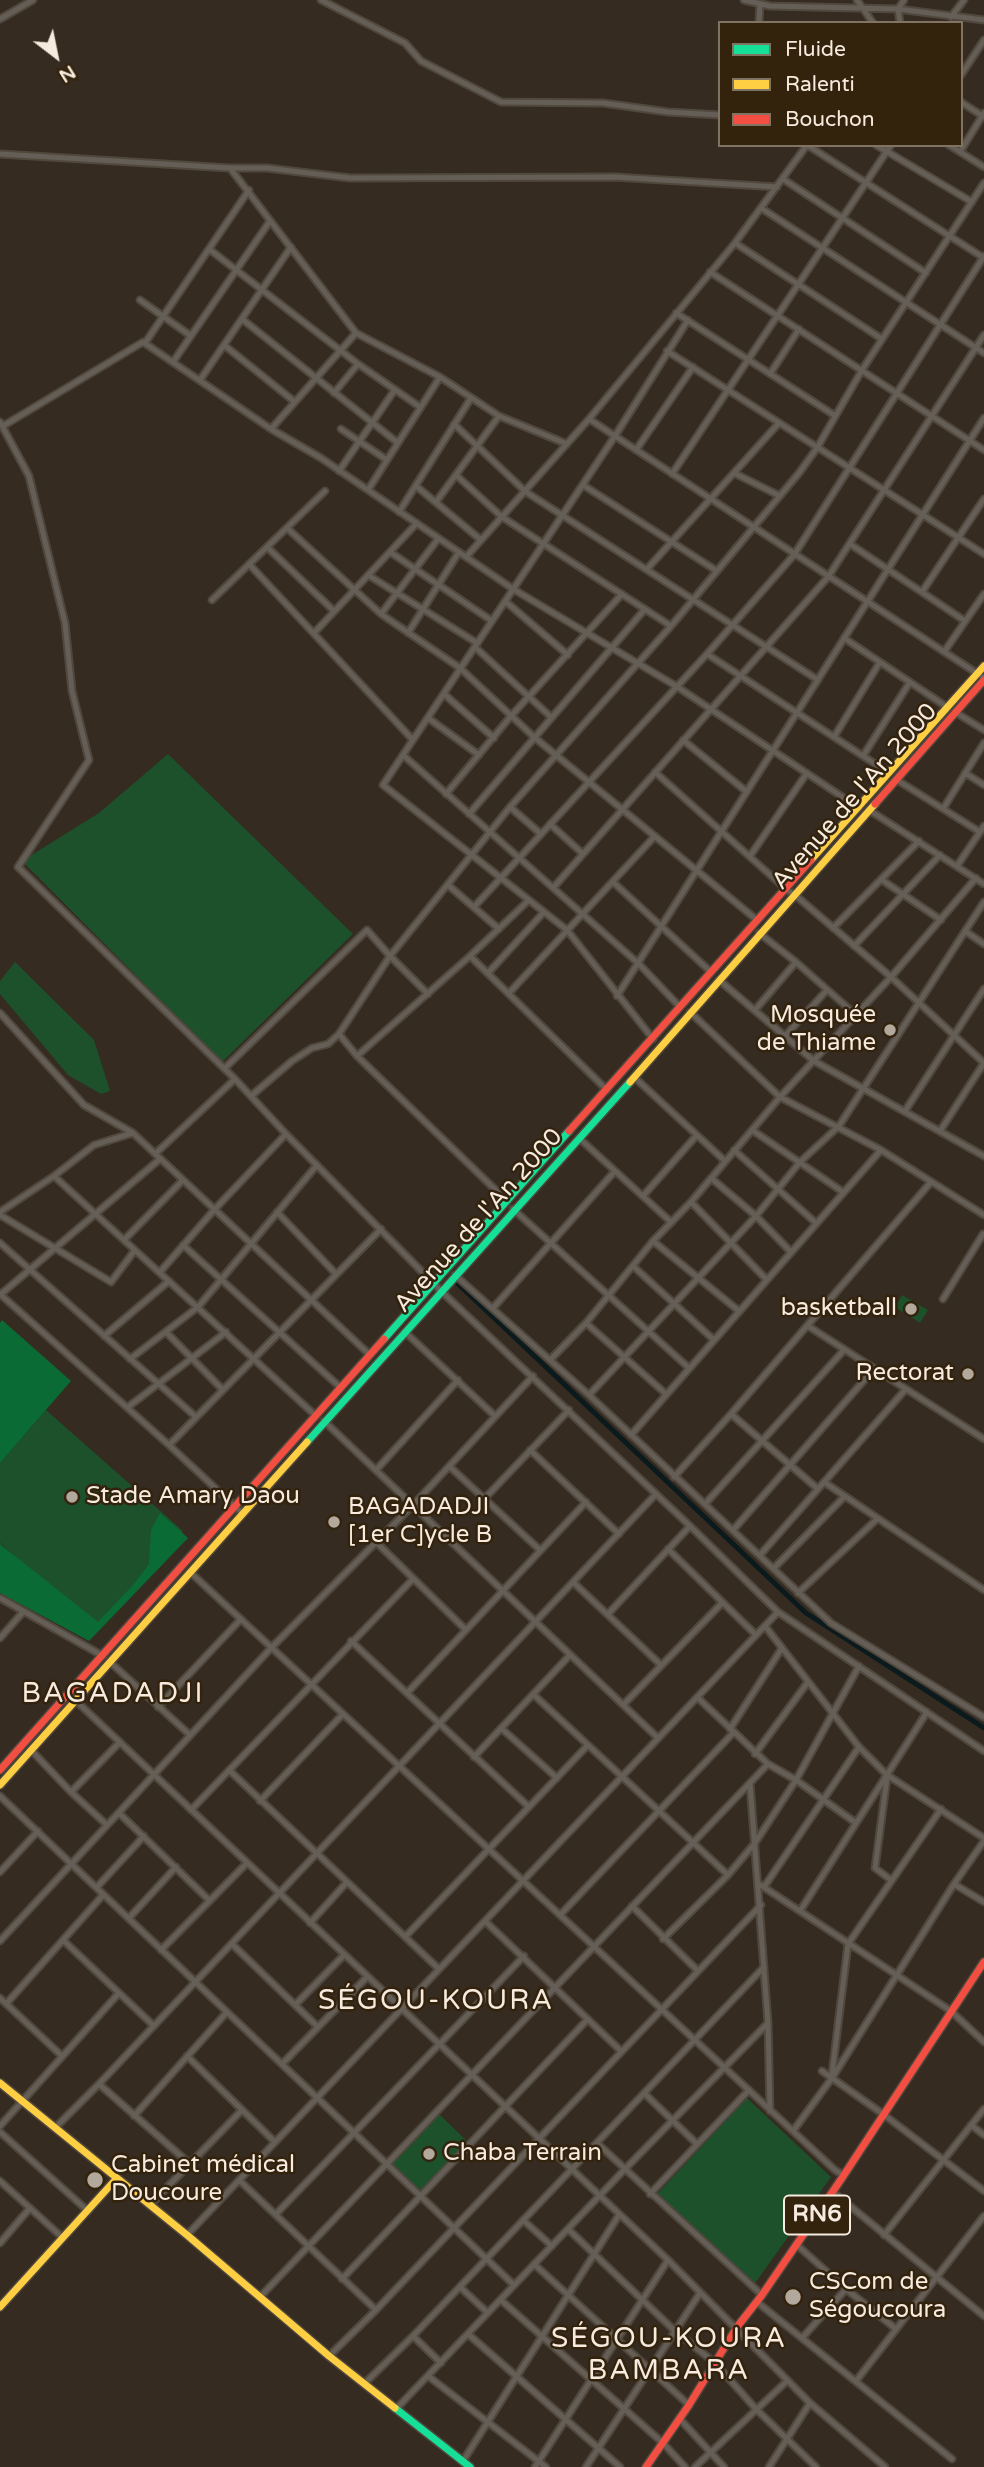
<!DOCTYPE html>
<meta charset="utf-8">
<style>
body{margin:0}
#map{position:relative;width:984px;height:2467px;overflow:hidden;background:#352b20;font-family:"Varela Round",sans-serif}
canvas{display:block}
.legend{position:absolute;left:718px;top:21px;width:245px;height:126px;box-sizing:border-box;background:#33230d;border:2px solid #817361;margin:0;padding:9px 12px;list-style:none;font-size:21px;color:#f6ebde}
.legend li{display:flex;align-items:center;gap:14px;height:35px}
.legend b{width:35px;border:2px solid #817361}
.north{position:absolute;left:21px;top:21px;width:70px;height:70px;-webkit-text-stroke:5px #33230d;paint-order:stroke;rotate:148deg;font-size:19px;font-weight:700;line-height:28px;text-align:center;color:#f6ebde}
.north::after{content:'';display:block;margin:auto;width:24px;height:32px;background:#f6ebde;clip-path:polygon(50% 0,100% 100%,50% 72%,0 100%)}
</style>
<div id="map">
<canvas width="984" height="2467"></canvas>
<ul class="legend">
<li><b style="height:9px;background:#16e098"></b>Fluide</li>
<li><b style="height:9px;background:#ffcf43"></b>Ralenti</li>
<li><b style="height:9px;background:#f24e42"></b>Bouchon</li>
</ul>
<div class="north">N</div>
</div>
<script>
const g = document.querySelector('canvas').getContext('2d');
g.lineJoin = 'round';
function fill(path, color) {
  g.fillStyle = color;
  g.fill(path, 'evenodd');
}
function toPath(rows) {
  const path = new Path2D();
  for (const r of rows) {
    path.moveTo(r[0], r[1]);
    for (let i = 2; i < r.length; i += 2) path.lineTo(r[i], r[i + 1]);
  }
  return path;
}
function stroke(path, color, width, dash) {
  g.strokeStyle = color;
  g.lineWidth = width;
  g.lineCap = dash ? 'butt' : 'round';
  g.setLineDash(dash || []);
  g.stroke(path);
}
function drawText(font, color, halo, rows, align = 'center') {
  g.font = font + ' "Varela Round",sans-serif';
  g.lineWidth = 5;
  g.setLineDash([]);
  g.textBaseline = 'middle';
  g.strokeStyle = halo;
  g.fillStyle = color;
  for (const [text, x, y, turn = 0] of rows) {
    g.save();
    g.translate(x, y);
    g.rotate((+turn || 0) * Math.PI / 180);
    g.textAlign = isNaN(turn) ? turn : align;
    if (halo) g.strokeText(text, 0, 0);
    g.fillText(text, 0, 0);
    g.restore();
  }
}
const green = toPath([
 [168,754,353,934,222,1062,22,861,99,813],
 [15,962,94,1040,110,1091,101,1094,68,1075,0,994,0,981],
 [902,1295,928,1310,920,1323,895,1307],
 [46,1410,183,1531,97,1628,0,1543,0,1463],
 [747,2098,831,2177,753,2286,657,2194],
 [437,2112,471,2145,422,2196,388,2164]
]);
const forest = toPath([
 [2,1320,71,1381,0,1463,0,1323],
 [160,1513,188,1538,89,1641,0,1593,0,1544,98,1622,134,1584,149,1564,151,1530]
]);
const canal = toPath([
 [455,1281,806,1613,984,1728]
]);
const street = toPath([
 [321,0,405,43,421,61,501,102,603,103,668,112,720,115],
 [744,0,770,6,898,9,984,20],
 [857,0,873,23],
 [951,17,964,0],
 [0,19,33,0],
 [759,23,760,4],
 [900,23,898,9,904,0],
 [961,75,984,40],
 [961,102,984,117],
 [807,145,984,258],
 [876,145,972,202],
 [949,145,984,167],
 [960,152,984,113],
 [0,154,230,168,267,168,350,178,615,177,777,187],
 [230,168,356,333,440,377,499,416,567,444],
 [783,179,926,273],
 [761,208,984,353],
 [735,243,882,339],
 [209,249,358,364,420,407],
 [710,272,984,450],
 [140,300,191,336],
 [676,313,834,415],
 [242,319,398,443],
 [145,343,249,190],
 [224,345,295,402],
 [667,351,984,554],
 [173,362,270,221],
 [770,374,799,329],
 [200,380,291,247],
 [334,393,358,364],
 [589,419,984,678],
 [0,422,29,476,65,623,72,691,89,760,18,867,235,1079,286,1134,441,1291,690,1526,778,1612,984,1751],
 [454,424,526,492,818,680],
 [3,426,143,342,271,429,321,458,513,589,676,686,859,808],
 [271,429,356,333],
 [341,429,387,460],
 [636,450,693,367],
 [339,471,394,391],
 [734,473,780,496],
 [672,474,891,145],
 [456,475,502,517,671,626],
 [583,485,717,571],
 [416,486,481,540],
 [368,490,440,377],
 [436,502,499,416],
 [399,512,471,398],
 [287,528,381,614,460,668,534,737,757,920],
 [850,544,965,621],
 [267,547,334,611],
 [390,552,492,621],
 [466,557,589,419,735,243,807,145],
 [249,564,413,740],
 [647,569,779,423],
 [368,575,477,643],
 [922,592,984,499],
 [212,600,325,491],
 [505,601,568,655],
 [381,614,438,539],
 [314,633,417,523],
 [408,633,459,552],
 [844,638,947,707],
 [475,647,551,717],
 [944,652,984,594],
 [707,654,889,773],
 [444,694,494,738],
 [955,712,984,730],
 [428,718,479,755],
 [834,737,880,662],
 [683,740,747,792],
 [403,755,639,964,680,1007],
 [863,756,910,682],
 [655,772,787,890,795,895,891,977,984,1063],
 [965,773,984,785],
 [897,780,980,832],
 [446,794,511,716,622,594],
 [510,807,541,834],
 [943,809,984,743],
 [869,810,984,884],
 [469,814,645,609],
 [550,824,582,853],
 [750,856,807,773],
 [957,866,984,826],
 [882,880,941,920],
 [613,882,711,972],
 [448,885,499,929],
 [553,888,828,577,984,335],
 [474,907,707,654,794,555,984,256],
 [833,928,919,841],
 [965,931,984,944],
 [759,933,796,962,856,1015],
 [854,946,940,855],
 [470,956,607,1090],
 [488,973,544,912],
 [719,980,814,1061,984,1156],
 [509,993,655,836],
 [617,996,984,418],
 [755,1010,796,962],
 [690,1012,780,1097,881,1150,984,1215],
 [0,1013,84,1105,133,1133,370,1355],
 [339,1034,357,1056,507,1201],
 [785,1036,827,990],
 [653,1039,567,930,383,785,615,436,688,320],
 [357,1056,470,956,529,900],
 [225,1068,367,930,390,956,428,994],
 [634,1077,725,1161],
 [251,1096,292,1061,312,1048,328,1044,339,1034,390,956,510,807,671,626,799,473,817,448,862,370,984,183],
 [905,1111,984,989],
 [752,1130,843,1192],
 [940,1131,984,1063],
 [579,1138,671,1222],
 [734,1150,816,1223],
 [155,1154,235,1079],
 [54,1176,316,1416],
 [711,1178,756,1216,791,1252],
 [643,1196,697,1135],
 [691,1202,767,1280],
 [513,1209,689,1368],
 [0,1212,54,1176,94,1145,133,1133],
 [277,1212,336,1274],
 [0,1215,111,1282,135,1250],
 [124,1240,183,1180],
 [653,1241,739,1311],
 [0,1243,196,1417],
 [183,1245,341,1388],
 [633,1266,714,1340],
 [160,1272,214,1210,286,1134],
 [455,1275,589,1395,831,1623,984,1717],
 [0,1294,169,1445,242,1513],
 [1,1294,160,1159],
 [943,1299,983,1234],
 [493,1308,615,1171],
 [586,1323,666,1394],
 [808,1326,984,1439],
 [166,1332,223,1390],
 [405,1332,495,1416],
 [104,1336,169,1281],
 [130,1359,198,1307,317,1165],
 [550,1360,586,1323,653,1241,691,1202,780,1097,891,977,976,878],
 [589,1395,756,1216,800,1162,839,1126,984,902],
 [128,1407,226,1332],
 [731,1414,818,1489],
 [324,1421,658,1738],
 [631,1435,881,1150],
 [169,1445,381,1229],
 [530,1450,619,1534],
 [449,1466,540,1550],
 [377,1469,458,1380],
 [674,1477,731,1414,931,1182],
 [824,1482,984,1590],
 [485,1498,569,1410],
 [705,1504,844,1350],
 [734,1529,873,1370],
 [375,1541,466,1630],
 [668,1549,756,1635],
 [760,1555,905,1390],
 [774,1568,844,1497],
 [190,1572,835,2170,843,2175],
 [573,1582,661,1665],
 [798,1593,877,1519],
 [0,1598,103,1656],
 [608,1614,690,1526],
 [765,1626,859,1747,887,1775,984,1838],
 [0,1638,23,1612],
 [351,1641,529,1807],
 [110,1662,190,1735],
 [407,1693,586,1502],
 [533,1694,728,1875],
 [697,1697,768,1764,796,1780,856,1823],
 [73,1698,668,2260,810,2403,885,2467],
 [624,1704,722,1603],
 [158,1707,241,1619],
 [501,1728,557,1778],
 [730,1729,782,1648],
 [31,1750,71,1792,107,1825],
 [755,1754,808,1682],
 [474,1757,570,1655],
 [229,1770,439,1969],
 [887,1778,875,1868,891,1880],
 [750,1783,768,2023,770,2111],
 [71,1792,120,1742],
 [0,1796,514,2285],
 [260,1801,343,1714],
 [191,1810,412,1580],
 [119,1813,209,1900],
 [0,1872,38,1831],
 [759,1884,951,2011,984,2042],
 [954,1884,984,1902],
 [97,1887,144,1836],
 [764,1887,859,1747],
 [632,1906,697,1970],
 [800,1911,927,1712],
 [560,1915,734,1732],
 [129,1918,176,1867],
 [485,1921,621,2051],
 [310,1923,347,1882],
 [405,1937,588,1745],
 [663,1939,728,1875,755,1843,796,1780,859,1666],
 [0,1941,272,1647,414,1504,533,1376],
 [64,1941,154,2026],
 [232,1944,318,2027],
 [161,1950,247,1863],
 [0,1998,62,2056],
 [6,2004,103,1895],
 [295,2005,344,1955],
 [187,2056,275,2142],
 [282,2064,367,1977],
 [822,2071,883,2114,984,2191],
 [832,2074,848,1944,941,1809],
 [99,2084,190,2164],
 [644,2093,697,2144],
 [134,2116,227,2012],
 [971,2125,984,2135],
 [0,2126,119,1993],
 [55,2128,99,2084,656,1494],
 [793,2131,832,2078,954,1884,984,1841],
 [0,2132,88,2211],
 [597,2143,762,2295],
 [239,2180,376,2310],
 [0,2181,63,2238],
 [833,2192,984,2316],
 [650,2194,749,2090],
 [150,2205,242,2110],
 [277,2213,524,1956],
 [523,2220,552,2246],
 [568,2229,675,2331,715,2363,756,2409,816,2467],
 [187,2235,778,1612],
 [884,2235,984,2109],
 [0,2243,30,2208],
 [797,2245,846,2289,896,2329],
 [534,2264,689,2405],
 [342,2279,587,2020],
 [460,2287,488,2313],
 [260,2297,768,1764],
 [501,2300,662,2442,685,2467],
 [757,2302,952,2459],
 [468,2334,620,2467],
 [413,2336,441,2363],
 [802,2338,846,2289],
 [329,2356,376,2310,761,1905],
 [428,2376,546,2467],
 [856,2381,984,2216],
 [364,2384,413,2336,764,1967],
 [396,2409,625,2169,768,2023],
 [679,2418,724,2467],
 [463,2461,619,2215],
 [535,2467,668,2260],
 [586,2467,700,2293],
 [695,2467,787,2381],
 [769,2467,810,2403]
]);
const fast = toPath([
 [384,1339,569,1131],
 [307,1442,630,1082],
 [395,2408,470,2467]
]);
const slow = toPath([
 [811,860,984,666],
 [630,1082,875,804],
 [0,1785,307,1442],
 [0,2083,187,2235,329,2356,395,2408],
 [0,2307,117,2178]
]);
const jam = toPath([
 [875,804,984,680],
 [569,1131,811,860],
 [0,1770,384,1339],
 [646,2467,689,2405,737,2327,762,2295,842,2178,984,1962]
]);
const markers = [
 [890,1030,7,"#b2a89c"],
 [911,1309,7,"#b2a89c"],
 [968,1374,7,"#b2a89c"],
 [72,1497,7,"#b2a89c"],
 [334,1522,7,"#b2a89c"],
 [429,2154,7,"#b2a89c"],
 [95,2180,9,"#b2a89c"],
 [793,2297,9,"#b2a89c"]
];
const shields = [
 [817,2215,66]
];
const shieldNames = [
 ["RN6",817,2215]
];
const streetNames = [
 ["Avenue de l'An 2000",855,797,-49],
 ["Avenue de l'An 2000",479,1221,-48]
];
const poiNames = [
 ["Mosquée",876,1016,"right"],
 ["de Thiame",876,1044,"right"],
 ["basketball",897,1309,"right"],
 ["Rectorat",954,1374,"right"],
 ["Stade Amary Daou",86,1497],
 ["BAGADADJI",348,1508],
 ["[1er C]ycle B",348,1536],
 ["Chaba Terrain",443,2154],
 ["Cabinet médical",111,2166],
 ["Doucoure",111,2194],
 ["CSCom de",809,2283],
 ["Ségoucoura",809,2311]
];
const quarterNames = [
 ["BAGADADJI",113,1695],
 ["SÉGOU-KOURA",436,2002],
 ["SÉGOU-KOURA",669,2340],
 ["BAMBARA",669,2372]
];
fill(green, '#1c512c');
fill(forest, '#0b6b35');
stroke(canal, '#0a1a1d', 5);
stroke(street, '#50473d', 9);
stroke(fast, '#50473d', 10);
stroke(slow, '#50473d', 10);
stroke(jam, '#50473d', 10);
stroke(street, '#655e56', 5);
stroke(fast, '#16e098', 7);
stroke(slow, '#ffcf43', 7);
stroke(jam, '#f24e42', 7);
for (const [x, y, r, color] of markers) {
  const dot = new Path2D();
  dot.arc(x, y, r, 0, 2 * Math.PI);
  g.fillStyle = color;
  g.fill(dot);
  stroke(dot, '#33230d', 2.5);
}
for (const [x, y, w] of shields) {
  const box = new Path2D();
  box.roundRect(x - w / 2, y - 19.5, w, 39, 5);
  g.fillStyle = '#33230d';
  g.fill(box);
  stroke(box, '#f6ebde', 2);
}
drawText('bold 23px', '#f6ebde', null, shieldNames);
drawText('24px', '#f6ebde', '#33230d', streetNames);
drawText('24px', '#f6ebde', '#33230d', poiNames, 'left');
g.letterSpacing = '2px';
drawText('28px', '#f6ebde', '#33230d', quarterNames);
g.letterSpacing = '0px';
</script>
